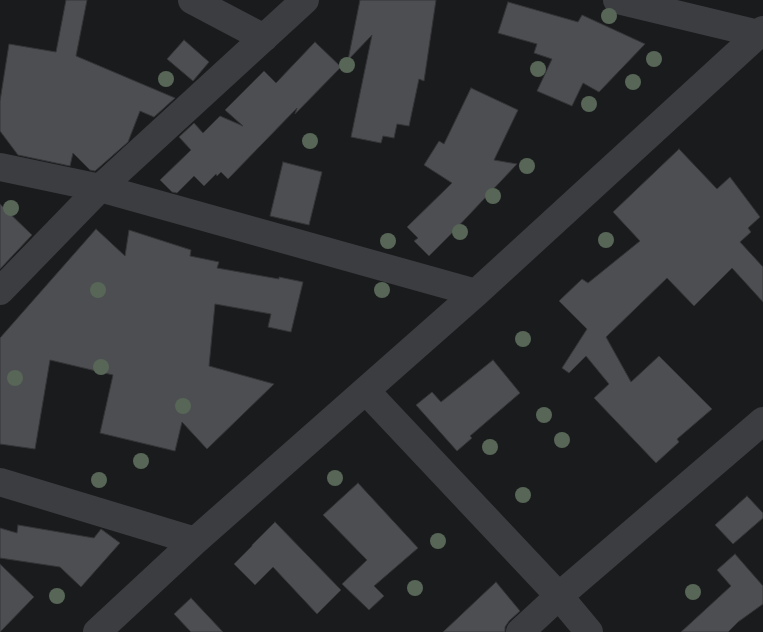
<!DOCTYPE html>
<style>
body{margin:0}
canvas{display:block;background:#1a1b1c}
</style>
<canvas width="763" height="632"></canvas>
<script>
const g = document.querySelector('canvas').getContext('2d');
g.lineJoin = 'round';
function fill(path, color) {
  g.fillStyle = color;
  g.fill(path, 'evenodd');
}
function toPath(rows) {
  const path = new Path2D();
  for (const r of rows) {
    path.moveTo(r[0], r[1]);
    for (let i = 2; i < r.length; i += 2) path.lineTo(r[i], r[i + 1]);
  }
  return path;
}
function stroke(path, color, width, dash) {
  g.strokeStyle = color;
  g.lineWidth = width;
  g.lineCap = dash ? 'butt' : 'round';
  g.setLineDash(dash || []);
  g.stroke(path);
}
const building = toPath([
 [66,0,87,0,76,56,175,98,154,117,140,111,128,142,95,171,90,170,73,153,70,166,18,155,0,131,0,101,9,44,56,52,66,0],
 [360,0,436,0,424,81,419,79,409,126,397,124,394,138,383,136,381,143,351,137,372,35,348,60,360,0],
 [508,2,578,22,582,15,645,44,599,92,583,83,572,106,537,91,552,59,534,53,537,44,498,33,508,2],
 [184,40,209,62,193,81,167,59,184,40],
 [315,42,341,67,295,114,297,108,228,179,221,172,217,176,216,174,204,186,194,176,177,193,172,192,160,180,191,150,179,137,194,123,203,133,220,116,243,126,225,110,264,71,276,83,315,42],
 [471,88,518,110,494,160,517,164,451,234,429,256,414,241,418,238,407,227,452,183,424,165,439,141,444,144,471,88],
 [679,149,717,189,730,177,760,217,748,228,751,232,740,242,763,267,763,302,732,268,694,306,667,278,606,337,631,382,659,356,712,409,677,439,679,442,656,463,594,398,609,384,586,356,569,373,562,368,587,329,559,301,582,279,588,283,640,241,613,212,679,149],
 [283,162,322,172,309,225,270,216,283,162],
 [0,204,32,235,0,269,0,204],
 [96,229,125,256,129,230,191,250,190,256,219,262,217,268,279,279,279,277,303,282,291,332,268,327,271,314,215,304,209,366,274,384,207,449,182,422,175,451,100,433,113,375,50,360,35,449,0,444,0,338,96,229],
 [493,360,520,393,470,436,472,438,457,451,416,405,432,392,441,402,493,360],
 [358,483,418,548,374,586,384,596,369,610,342,584,367,560,323,515,358,483],
 [747,496,763,513,763,518,733,544,715,525,747,496],
 [275,522,341,590,317,614,273,567,255,585,234,564,252,546,252,545,275,522],
 [18,525,94,538,101,529,120,543,81,587,60,567,0,558,0,528,17,533,18,525],
 [735,554,763,586,763,604,738,622,728,632,681,632,731,586,717,570,735,554],
 [0,564,34,597,0,632,0,564],
 [496,582,520,611,509,621,505,627,505,632,443,632,496,582],
 [191,598,223,632,191,632,174,614,191,598]
]);
const minor = toPath([
 [192,0,264,38],
 [617,0,759,34],
 [0,167,100,188,476,293],
 [0,291,100,188,305,0],
 [366,391,559,596,589,632],
 [0,482,195,541],
 [97,632,195,541,476,293,763,30],
 [520,632,559,596,763,421]
]);
const trees = [
 [609,16],
 [654,59],
 [347,65],
 [538,69],
 [166,79],
 [633,82],
 [589,104],
 [310,141],
 [527,166],
 [493,196],
 [11,208],
 [460,232],
 [606,240],
 [388,241],
 [98,290],
 [382,290],
 [523,339],
 [101,367],
 [15,378],
 [183,406],
 [544,415],
 [562,440],
 [490,447],
 [141,461],
 [335,478],
 [99,480],
 [523,495],
 [438,541],
 [415,588],
 [693,592],
 [57,596]
];
fill(building, '#4c4e51');
stroke(building, '#353538', 1);
stroke(minor, '#3c3d41', 28);
g.fillStyle = '#576657';
for (const [x, y] of trees) {
  g.beginPath();
  g.arc(x, y, 8, 0, 2 * Math.PI);
  g.fill();
}
</script>
